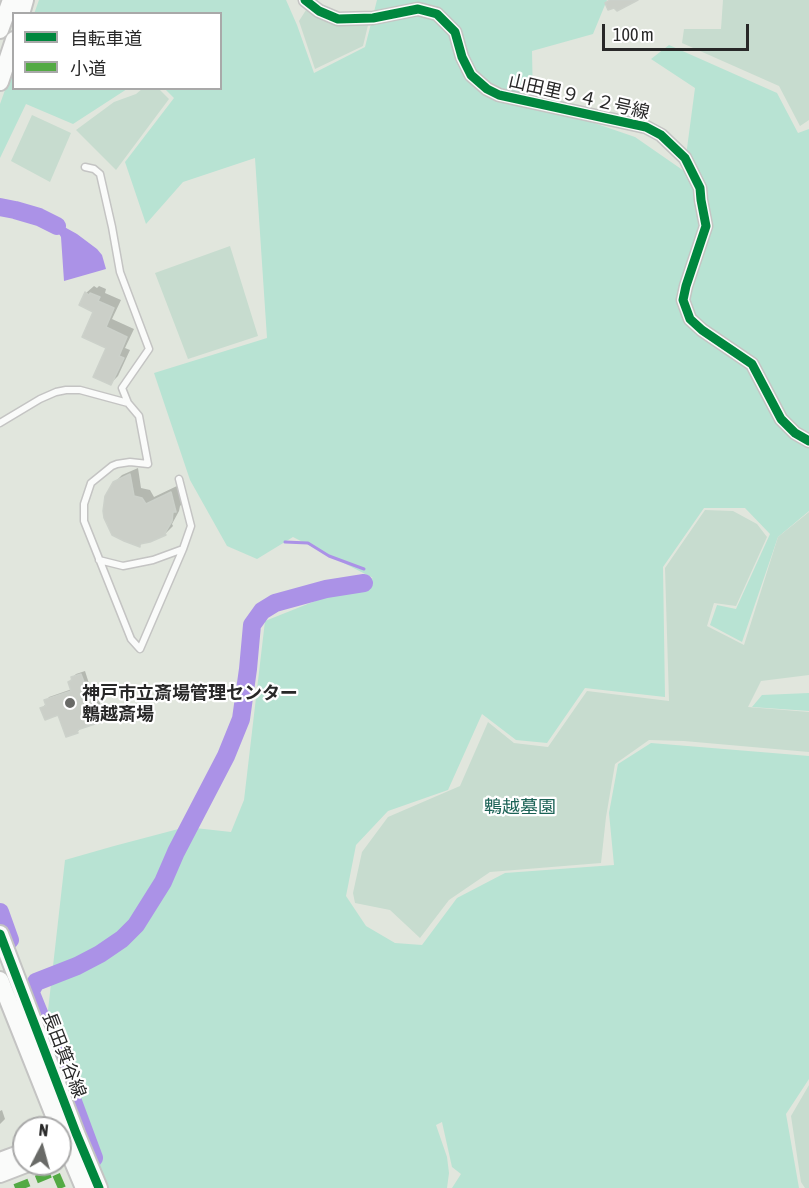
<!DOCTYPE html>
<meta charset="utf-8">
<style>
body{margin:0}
#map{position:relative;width:809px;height:1188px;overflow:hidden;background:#e1e6dd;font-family:"Asap Condensed","Noto Sans JP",sans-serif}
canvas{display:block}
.legend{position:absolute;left:12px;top:12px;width:210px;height:78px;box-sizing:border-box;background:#fff;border:2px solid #a9a9a9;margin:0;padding:8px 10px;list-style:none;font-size:18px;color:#282828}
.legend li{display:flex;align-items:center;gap:12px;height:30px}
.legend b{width:30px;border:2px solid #a9a9a9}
.north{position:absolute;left:12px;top:1116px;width:60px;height:60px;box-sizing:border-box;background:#fff;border:2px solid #a9a9a9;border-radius:50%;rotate:6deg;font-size:16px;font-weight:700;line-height:24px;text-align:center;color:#282828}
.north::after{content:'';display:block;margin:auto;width:21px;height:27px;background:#696a67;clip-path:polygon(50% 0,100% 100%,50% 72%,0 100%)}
.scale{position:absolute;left:602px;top:24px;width:147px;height:27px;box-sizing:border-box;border:3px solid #282828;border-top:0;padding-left:8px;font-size:18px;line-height:21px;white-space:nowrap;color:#282828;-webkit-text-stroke:4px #fff;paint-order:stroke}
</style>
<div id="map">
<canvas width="809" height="1188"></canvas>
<ul class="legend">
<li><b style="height:8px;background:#00873e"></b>自転車道</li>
<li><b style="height:8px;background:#53aa44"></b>小道</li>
</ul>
<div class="north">N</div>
<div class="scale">100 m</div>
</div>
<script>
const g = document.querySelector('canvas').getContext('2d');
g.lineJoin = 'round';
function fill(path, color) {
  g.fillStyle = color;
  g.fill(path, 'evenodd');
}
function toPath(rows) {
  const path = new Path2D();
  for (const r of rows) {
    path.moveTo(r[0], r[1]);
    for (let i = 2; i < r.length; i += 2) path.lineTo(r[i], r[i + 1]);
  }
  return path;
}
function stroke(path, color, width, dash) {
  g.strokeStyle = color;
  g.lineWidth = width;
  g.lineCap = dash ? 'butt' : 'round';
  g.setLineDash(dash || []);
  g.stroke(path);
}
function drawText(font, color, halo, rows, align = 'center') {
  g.font = font + ' "Asap Condensed","Noto Sans JP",sans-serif';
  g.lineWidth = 4.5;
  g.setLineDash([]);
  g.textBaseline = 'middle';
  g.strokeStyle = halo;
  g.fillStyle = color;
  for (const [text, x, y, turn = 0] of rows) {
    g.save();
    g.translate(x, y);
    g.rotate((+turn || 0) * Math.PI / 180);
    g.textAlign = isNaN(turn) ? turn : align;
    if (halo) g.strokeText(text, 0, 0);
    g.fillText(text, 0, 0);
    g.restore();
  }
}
const green = toPath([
 [39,0,286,0,297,25,314,73,365,47,377,0,607,0,593,34,532,51,533,102,635,137,684,171,695,88,651,59,669,45,777,93,798,133,809,129,809,511,778,537,742,642,710,625,717,605,736,609,770,534,745,508,704,508,663,567,665,697,585,688,547,743,516,740,482,714,448,790,388,811,356,845,346,896,366,926,395,943,422,945,457,898,505,873,614,865,609,813,618,764,651,743,809,756,809,1079,786,1114,799,1188,452,1188,461,1174,452,1167,442,1122,436,1125,447,1157,449,1173,447,1188,92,1188,40,1081,65,860,114,846,186,827,231,832,244,800,265,621,373,578,293,537,257,559,227,546,190,480,154,373,267,338,255,158,183,182,146,224,125,162,174,98,165,89,220,88,220,14,34,14],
 [13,68,14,88,127,89,73,124,26,104,0,158,0,104],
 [809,693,809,711,752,707,762,695]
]);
const cemetery = toPath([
 [723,0,809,0,809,120,800,126,779,86,682,43,684,29,721,29],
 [306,10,327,22,368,25,363,46,315,69,299,21],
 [142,89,159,89,169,99,116,170,76,130,114,102,136,94],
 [32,115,71,133,50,182,11,161],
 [230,246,258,336,188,359,155,273],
 [705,510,733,511,757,524,767,537,736,606,714,603,707,626,744,645,778,537,809,512,809,675,761,681,748,707,809,712,809,752,684,741,649,740,615,764,606,817,601,863,490,872,449,900,420,938,390,910,355,903,353,893,362,852,388,817,460,786,488,722,514,743,548,747,587,691,669,701,665,568],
 [809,1085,809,1188,805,1188,801,1182,791,1116]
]);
const water = toPath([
 [59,224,77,234,97,249,102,255,106,269,64,281,61,237,56,229]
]);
const shadow = toPath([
 [94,286,97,288,99,286,106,289,105,293,121,300,112,319,134,329,125,348,130,350,118,376,111,383,108,347,95,311,86,293],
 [138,468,141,488,150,490,154,497,179,485,184,502,180,506,179,511,172,524,173,526,165,534,144,541,140,545,114,483,122,475],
 [85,671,93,696,97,694,101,706,98,709,101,718,97,722,81,728,77,732,59,713,42,708,46,704,46,701,49,697,72,689,69,682,72,678,76,674],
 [2,1110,5,1119,0,1124,0,1111]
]);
const stream = toPath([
 [285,542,308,543,329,556,364,569]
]);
const river = toPath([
 [0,207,15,210,39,217,57,226],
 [0,912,10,940],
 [29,988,52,1045,94,1158],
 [31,991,36,982,77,966,100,954,122,939,136,925,163,882,176,852,226,756,241,719,248,669,252,625,262,611,275,603,326,589,364,583]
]);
const building = toPath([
 [610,0,638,0,617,11,614,8,608,10,605,3,610,0],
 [85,292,89,295,90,293,100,297,98,301,114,308,106,327,127,337,119,356,124,358,111,385,93,377,106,348,82,337,93,312,79,305,85,292],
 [130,474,134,496,142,498,146,504,171,492,176,512,173,512,172,521,165,533,166,535,150,542,140,544,140,547,124,541,112,535,104,518,103,511,105,496,113,482,130,474],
 [81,674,90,698,93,697,98,711,95,712,98,723,77,730,78,733,66,737,58,715,45,720,40,708,46,706,44,700,71,691,68,682,72,680,71,677,81,674]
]);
const lane = toPath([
 [85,167,94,169,100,174,112,227,120,272,149,349,122,388,128,403],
 [0,423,40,399,56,392,66,390,80,390,128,403,139,416,148,464,130,462,117,464,112,466,91,483,84,504,84,521,131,639,140,649,183,549,191,526,179,479],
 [99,560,123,566,153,560,183,549]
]);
const street = toPath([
 [305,0,319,11,338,19,373,18,418,9,437,14,455,32,462,57,471,75,487,89,499,95,646,127,661,135,685,158,700,188,701,200,706,226,686,286,683,300,690,319,702,330,752,364,781,419,795,433,809,441]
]);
const secondary = toPath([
 [21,14,25,0],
 [0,30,11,0],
 [0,82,14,40],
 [0,934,76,1133,99,1188],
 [0,980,59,1128],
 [60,1131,84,1188],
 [0,1161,24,1152],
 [0,1174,26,1164]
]);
const quiet = toPath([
 [15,1188,55,1172,62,1188]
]);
const cycleway = toPath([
 [305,0,319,11,338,19,373,18,418,9,437,14,455,32,462,57,471,75,487,89,499,95,646,127,661,135,685,158,700,188,701,200,706,226,686,286,683,300,690,319,702,330,752,364,781,419,795,433,809,441],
 [0,934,76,1133,99,1188]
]);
const markers = [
 [70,703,6,"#696a67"]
];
const streetNames = [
 ["山田里９４２号線",579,97,13],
 ["長田箕谷線",64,1055,69]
];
const poiNames = [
 ["神戸市立斎場管理センター",82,693],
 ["鵯越斎場",82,714]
];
const parkNames = [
 ["鵯越墓園",520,807]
];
fill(green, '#b8e3d3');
fill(cemetery, '#c7dccf');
fill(water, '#ab92e7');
fill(shadow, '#0003');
stroke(stream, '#ab92e7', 3);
stroke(river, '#ab92e7', 18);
fill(building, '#cbcfc8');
stroke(building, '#ccd1ca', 1.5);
stroke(lane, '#c4c4c3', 9);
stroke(street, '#c4c4c3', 15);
stroke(secondary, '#c4c4c3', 20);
stroke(lane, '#fafbfa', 6);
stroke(street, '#fafbfa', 12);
stroke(secondary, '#fafbfa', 16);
stroke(quiet, '#53aa44', 8, [15, 8]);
stroke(cycleway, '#00873e', 9);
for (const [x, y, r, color] of markers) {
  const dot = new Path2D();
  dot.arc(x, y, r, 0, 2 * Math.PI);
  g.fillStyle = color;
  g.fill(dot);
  stroke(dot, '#fff', 2);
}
drawText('18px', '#282828', '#fff', streetNames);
drawText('bold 18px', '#282828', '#fff', poiNames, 'left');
drawText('18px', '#1b6256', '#fff', parkNames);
</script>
